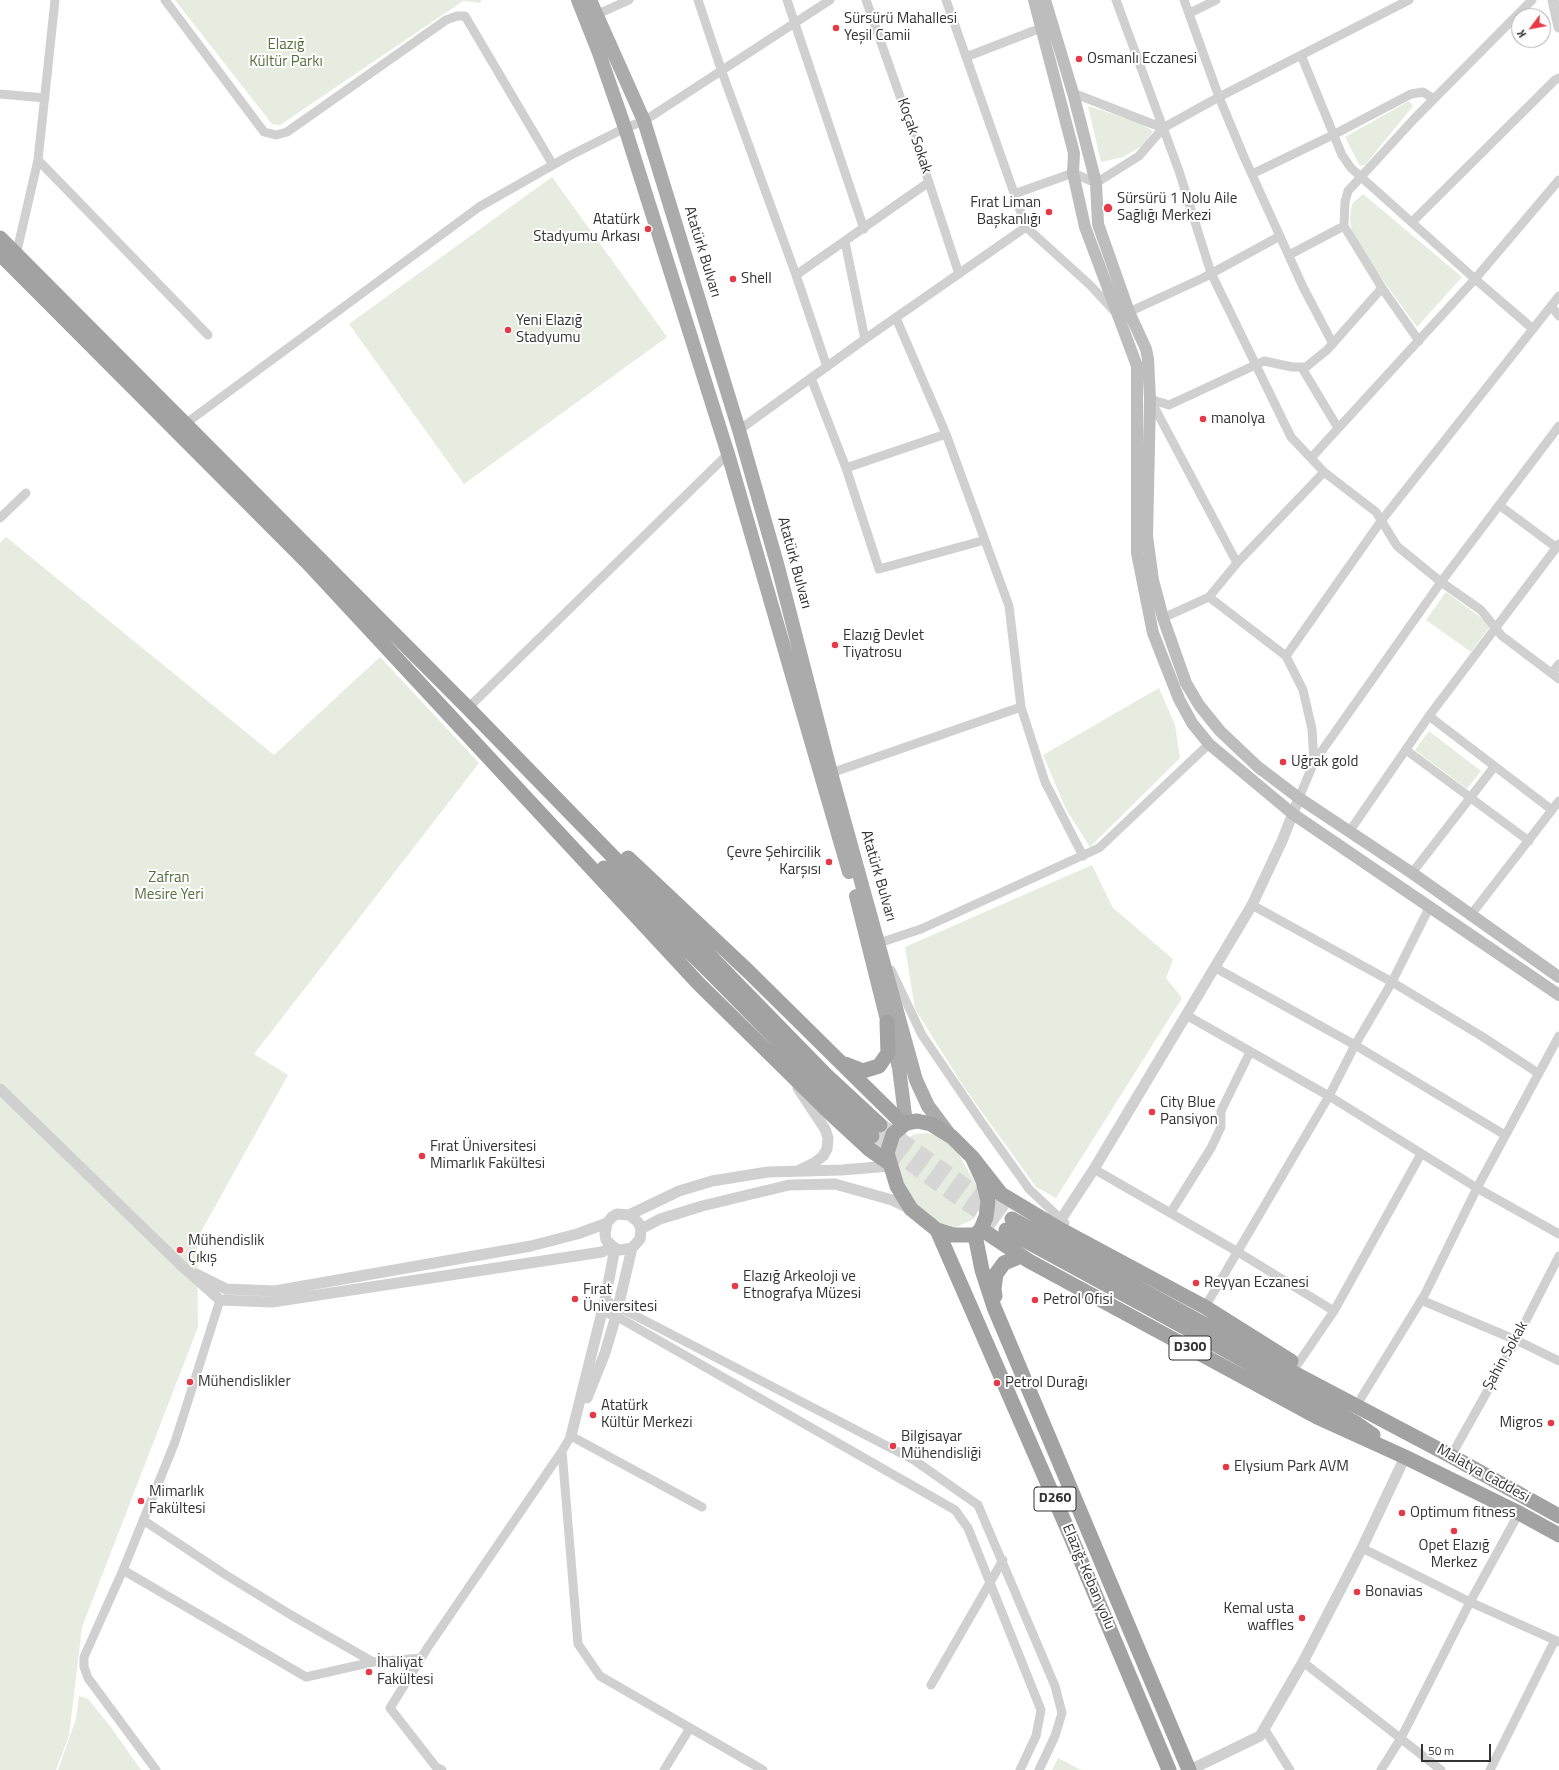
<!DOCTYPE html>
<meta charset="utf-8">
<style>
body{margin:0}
#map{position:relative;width:1559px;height:1770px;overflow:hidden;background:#fff;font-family:"Titillium Web",sans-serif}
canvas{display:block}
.north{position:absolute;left:1511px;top:8px;width:40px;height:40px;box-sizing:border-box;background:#fff;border:1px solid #adadad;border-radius:50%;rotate:238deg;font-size:11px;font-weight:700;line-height:16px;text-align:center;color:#333}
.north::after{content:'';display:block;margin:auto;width:14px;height:18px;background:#e63946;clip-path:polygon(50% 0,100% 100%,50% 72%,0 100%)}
.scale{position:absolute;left:1421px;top:1744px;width:70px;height:18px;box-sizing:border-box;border:2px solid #333;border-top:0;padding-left:5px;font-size:12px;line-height:14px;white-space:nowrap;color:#333;-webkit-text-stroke:3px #fff;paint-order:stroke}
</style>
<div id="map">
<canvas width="1559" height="1770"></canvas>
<div class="north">K</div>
<div class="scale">50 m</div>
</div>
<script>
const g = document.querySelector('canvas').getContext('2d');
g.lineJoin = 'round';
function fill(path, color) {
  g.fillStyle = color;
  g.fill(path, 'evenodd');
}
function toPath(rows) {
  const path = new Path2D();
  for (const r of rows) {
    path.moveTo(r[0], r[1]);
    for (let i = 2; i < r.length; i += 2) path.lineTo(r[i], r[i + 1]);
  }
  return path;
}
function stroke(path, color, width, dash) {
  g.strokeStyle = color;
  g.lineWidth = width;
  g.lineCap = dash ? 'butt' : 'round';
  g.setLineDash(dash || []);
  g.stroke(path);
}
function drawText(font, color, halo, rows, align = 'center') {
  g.font = font + ' "Titillium Web",sans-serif';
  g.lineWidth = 4;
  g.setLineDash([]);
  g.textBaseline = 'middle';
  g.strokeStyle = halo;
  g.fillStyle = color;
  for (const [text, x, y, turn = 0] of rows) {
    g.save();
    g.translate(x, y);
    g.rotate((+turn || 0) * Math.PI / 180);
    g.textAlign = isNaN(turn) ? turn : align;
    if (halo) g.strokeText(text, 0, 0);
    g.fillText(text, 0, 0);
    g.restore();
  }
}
const green = toPath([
 [175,0,481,0,480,3,463,1,280,125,272,124],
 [1409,101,1413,106,1365,165,1360,166,1345,137],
 [1088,106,1138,122,1153,131,1142,146,1123,157,1101,162],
 [552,177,667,337,464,484,349,324],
 [1363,194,1462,277,1417,327,1353,239,1350,218,1352,204],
 [6,537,274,755,380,657,479,763,254,1054,288,1075,197,1239,198,1327,82,1627,69,1736,56,1770,0,1770,0,543],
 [1446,592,1491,625,1471,652,1426,620],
 [1159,688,1175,725,1180,758,1090,847,1066,809,1043,755],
 [1429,731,1481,771,1467,789,1415,750],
 [1092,865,1113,908,1173,959,1166,978,1182,998,1056,1198,1036,1187,964,1087,915,1009,905,947],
 [927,1133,941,1137,957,1151,978,1188,980,1207,974,1219,954,1228,943,1226,915,1205,902,1179,897,1160,900,1147,908,1138,915,1134],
 [79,1696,88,1699,110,1726,141,1770,58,1770,76,1719],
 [1058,1758,1081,1770,1052,1770]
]);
const trunkTunnel = toPath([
 [880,1125,1012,1219],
 [872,1136,941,1186,1006,1230]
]);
const minor = toPath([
 [165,0,264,132,276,135,287,132,446,20,457,16,465,16,553,165],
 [698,0,722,72,796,275,827,367],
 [787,0,864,229],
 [866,0,908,119,959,274],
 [946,0,1026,227,1090,285,1116,313],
 [1116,0,1179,171,1211,273,1291,437,1324,472,1376,512,1397,546,1441,582,1481,610,1502,636,1559,679],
 [1184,0,1219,97,1244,157,1303,287,1333,344],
 [1190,13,1216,0],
 [598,14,629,0],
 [1301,55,1342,155,1351,168,1475,279,1533,329],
 [966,57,1041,28],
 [1073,93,1163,128],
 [0,94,45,98],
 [38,160,208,335],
 [1252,174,1333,135,1411,94,1423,92,1434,99],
 [1014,194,1073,173,1096,183,1139,156,1163,128,1219,97,1409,0],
 [1412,222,1555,80,1559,78],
 [845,242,865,339],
 [16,255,38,160,55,0],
 [1289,255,1344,226],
 [796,275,929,182],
 [1551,306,1559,316],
 [1129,312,1203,278,1280,236],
 [896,318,946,434,1009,606,1021,707,1045,782,1083,856],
 [1419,341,1382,288,1344,226,1345,202,1348,191,1414,119,1532,0],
 [1302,368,1338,428],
 [811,378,846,468,879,569,985,540],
 [1150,399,1169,405,1264,361,1292,367,1306,367,1327,350,1382,288],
 [1150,399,1237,563],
 [185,424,479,207,567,157,625,128,644,121,830,0],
 [739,430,865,339,1026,227],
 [1311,458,1475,279,1559,180],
 [846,468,946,434],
 [1499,505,1557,548],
 [0,518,26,493],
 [1163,618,1209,597],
 [1286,656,1381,521,1559,296],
 [1552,673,1559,664],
 [468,708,728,454],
 [1429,716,1552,810],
 [1406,750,1529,841],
 [1314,762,1312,729,1303,690,1286,656,1209,597,1237,563,1324,472],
 [831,773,1021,707],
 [1299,798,1314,762,1441,582,1559,426],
 [1349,832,1429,716,1559,544],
 [1412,873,1494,767],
 [1252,905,1392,982,1483,1037,1538,1073],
 [1470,916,1559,801],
 [881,947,879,943,921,929,1099,848,1209,744],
 [1214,967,1355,1045,1505,1135],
 [891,970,922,1035,982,1123,1029,1189,1065,1223],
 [1186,1015,1329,1096,1477,1188,1559,1234],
 [1094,1169,1238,1252,1334,1311],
 [1171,1212,1211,1148,1221,1127,1221,1111,1250,1052],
 [605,1300,914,1460,978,1505,1055,1686,1062,1713,1055,1736,1039,1770],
 [1421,1300,1516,1340,1559,1361],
 [1205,1307,1329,1096,1355,1045,1392,982,1430,906],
 [616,1316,955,1510,968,1528,1041,1710,1036,1736,1020,1770],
 [1297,1365,1334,1311,1421,1154],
 [1361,1398,1425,1294,1477,1188,1559,1036],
 [562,1451,578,1644,600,1676,763,1770],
 [1451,1456,1516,1340,1559,1256],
 [143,1520,226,1575,291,1615,373,1662,421,1658],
 [1362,1548,1470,1602,1559,1642],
 [123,1570,306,1677,373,1662],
 [1303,1662,1441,1770],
 [931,1685,1003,1560],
 [1264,1728,1290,1770],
 [156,1770,88,1678,84,1667,84,1657,123,1570,175,1442,220,1300],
 [442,1770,436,1767,390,1708,428,1647,562,1451,571,1436,702,1507],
 [664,1770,690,1728],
 [1381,1770,1401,1738,1470,1602,1519,1513],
 [1490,1770,1555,1640]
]);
const tertiary = toPath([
 [1553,0,1559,27],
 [798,1088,825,1129,828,1138,827,1149,823,1156,814,1163,800,1170],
 [0,1089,183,1267,220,1300,272,1302,602,1252,612,1247],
 [629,1215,638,1222,641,1229,640,1239,632,1248,620,1250,615,1248,606,1240,605,1234,607,1223,612,1217,617,1214,629,1215,679,1191,712,1181,768,1172,842,1170,890,1166],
 [1056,1227,1094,1169,1252,905,1282,841,1299,798],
 [641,1229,660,1219,702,1206,789,1185,835,1184,892,1200,911,1209],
 [196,1274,226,1289,275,1291,531,1246,577,1234,607,1223],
 [609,1313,616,1316,632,1248],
 [587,1398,605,1353,616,1316],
 [571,1436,605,1300,615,1248],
 [1190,1770,1260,1736,1303,1662,1362,1548,1405,1457]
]);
const secondary = toPath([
 [1034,0,1074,153,1073,173,1085,227,1137,366,1137,553,1153,633,1179,699,1192,723,1209,744,1293,814,1559,995],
 [1045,0,1073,93,1096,183,1098,224,1129,312,1146,349,1148,359,1150,399,1147,536,1153,580,1163,618,1186,683,1199,705,1220,731,1258,767,1299,798,1412,873,1559,977]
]);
const primary = toPath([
 [578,0,599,53,625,128,728,454,849,872],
 [590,0,644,121,739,430,778,567,831,773,916,1080,928,1106,949,1134],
 [856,896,899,1068,906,1123]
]);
const trunk = toPath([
 [0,238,468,708,826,1075,880,1125],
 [0,254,308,563,698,983,830,1113,869,1149,889,1163],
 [628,858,749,972,903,1124],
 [604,868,709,971,872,1136],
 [845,1064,863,1071,879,1066,888,1053,887,1022],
 [917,1121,931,1124,952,1137,972,1157,983,1181,988,1201,986,1217,981,1229,975,1235,953,1235,937,1230,911,1209,897,1186,887,1153,893,1134,906,1123,917,1121],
 [972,1157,1001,1194,1056,1227,1205,1307,1291,1361],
 [1012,1219,1277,1364,1451,1456,1559,1516],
 [981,1229,1029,1261,1317,1417,1405,1457,1519,1513,1559,1535],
 [937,1230,1068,1530,1169,1770],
 [1006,1230,1195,1333,1354,1422,1373,1435],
 [975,1235,982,1270,994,1307,1189,1770],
 [995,1296,994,1289,996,1274,1004,1263,1021,1256]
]);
const markers = [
 [836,28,4,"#e63946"],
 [1079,59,4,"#e63946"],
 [1108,208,5,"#e63946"],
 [1049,212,4,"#e63946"],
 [648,229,4,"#e63946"],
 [733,279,4,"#e63946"],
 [508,330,4,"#e63946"],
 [1203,419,4,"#e63946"],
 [835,645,4,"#e63946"],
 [1283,762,4,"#e63946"],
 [829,862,4,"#e63946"],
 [1152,1112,4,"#e63946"],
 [422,1156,4,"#e63946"],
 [180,1250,4,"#e63946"],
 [1196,1283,4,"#e63946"],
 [735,1286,4,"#e63946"],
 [575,1299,4,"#e63946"],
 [1035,1300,4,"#e63946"],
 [190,1382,4,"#e63946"],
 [997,1383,4,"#e63946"],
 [593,1415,4,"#e63946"],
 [1551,1423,4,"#e63946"],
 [893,1446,4,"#e63946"],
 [1226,1467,4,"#e63946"],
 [141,1501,4,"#e63946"],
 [1402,1513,4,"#e63946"],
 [1454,1531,4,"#e63946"],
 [1357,1592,4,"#e63946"],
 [1302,1618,4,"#e63946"],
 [369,1672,4,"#e63946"]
];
const shields = [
 [1190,1348,42],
 [1055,1499,42]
];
const shieldNames = [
 ["D300",1190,1348],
 ["D260",1055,1499]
];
const poiNames = [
 ["Sürsürü Mahallesi",844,19],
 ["Yeşil Camii",844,36],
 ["Osmanlı Eczanesi",1087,59],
 ["Sürsürü 1 Nolu Aile",1117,199],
 ["Sağlığı Merkezi",1117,216],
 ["Fırat Liman",1041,203,"right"],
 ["Başkanlığı",1041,220,"right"],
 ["Atatürk",640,220,"right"],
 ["Stadyumu Arkası",640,237,"right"],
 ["Shell",741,279],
 ["Yeni Elazığ",516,321],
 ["Stadyumu",516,338],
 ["manolya",1211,419],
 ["Elazığ Devlet",843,636],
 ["Tiyatrosu",843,653],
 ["Uğrak gold",1291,762],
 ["Çevre Şehircilik",821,853,"right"],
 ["Karşısı",821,870,"right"],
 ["City Blue",1160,1103],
 ["Pansiyon",1160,1120],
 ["Fırat Üniversitesi",430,1147],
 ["Mimarlık Fakültesi",430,1164],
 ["Mühendislik",188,1241],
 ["Çıkış",188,1258],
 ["Elazığ Arkeoloji ve",743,1277],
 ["Etnografya Müzesi",743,1294],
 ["Reyyan Eczanesi",1204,1283],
 ["Fırat",583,1290],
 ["Üniversitesi",583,1307],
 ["Petrol Ofisi",1043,1300],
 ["Mühendislikler",198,1382],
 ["Petrol Durağı",1005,1383],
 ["Atatürk",601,1406],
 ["Kültür Merkezi",601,1423],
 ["Migros",1543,1423,"right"],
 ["Bilgisayar",901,1437],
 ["Mühendisliği",901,1454],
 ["Elysium Park AVM",1234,1467],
 ["Mimarlık",149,1492],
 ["Fakültesi",149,1509],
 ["Optimum fitness",1410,1513],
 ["Opet Elazığ",1454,1546,"center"],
 ["Merkez",1454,1563,"center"],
 ["Bonavias",1365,1592],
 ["Kemal usta",1294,1609,"right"],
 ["waffles",1294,1626,"right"],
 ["İhaliyat",377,1663],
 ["Fakültesi",377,1680]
];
const parkNames = [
 ["Elazığ",286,45],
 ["Kültür Parkı",286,62],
 ["Zafran",169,878],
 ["Mesire Yeri",169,895]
];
const streetNames = [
 ["Koçak Sokak",914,136,71],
 ["Atatürk Bulvarı",702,252,73],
 ["Atatürk Bulvarı",794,563,75],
 ["Atatürk Bulvarı",878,876,74],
 ["Şahin Sokak",1506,1356,-61],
 ["Malatya Caddesi",1483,1474,29],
 ["Elazığ-Keban yolu",1088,1577,67]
];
fill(green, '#e6ecdf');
stroke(trunkTunnel, '#d6d6d6', 15, [15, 8]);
stroke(minor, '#d0d0d0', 9);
stroke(tertiary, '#d0d0d0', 11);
stroke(secondary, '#bdbdbd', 12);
stroke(primary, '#ababab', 14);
stroke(trunk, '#a2a2a2', 15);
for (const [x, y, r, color] of markers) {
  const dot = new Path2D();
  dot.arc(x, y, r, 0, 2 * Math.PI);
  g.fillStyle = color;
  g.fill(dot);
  stroke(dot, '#fff', 1.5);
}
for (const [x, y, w] of shields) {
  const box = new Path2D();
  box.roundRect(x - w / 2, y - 12, w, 24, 3);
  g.fillStyle = '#fff';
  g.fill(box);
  stroke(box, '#333', 1);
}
drawText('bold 14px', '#333', null, shieldNames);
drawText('15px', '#333', '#fff', poiNames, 'left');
drawText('15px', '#56703f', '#fff', parkNames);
drawText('15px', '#333', '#fff', streetNames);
</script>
